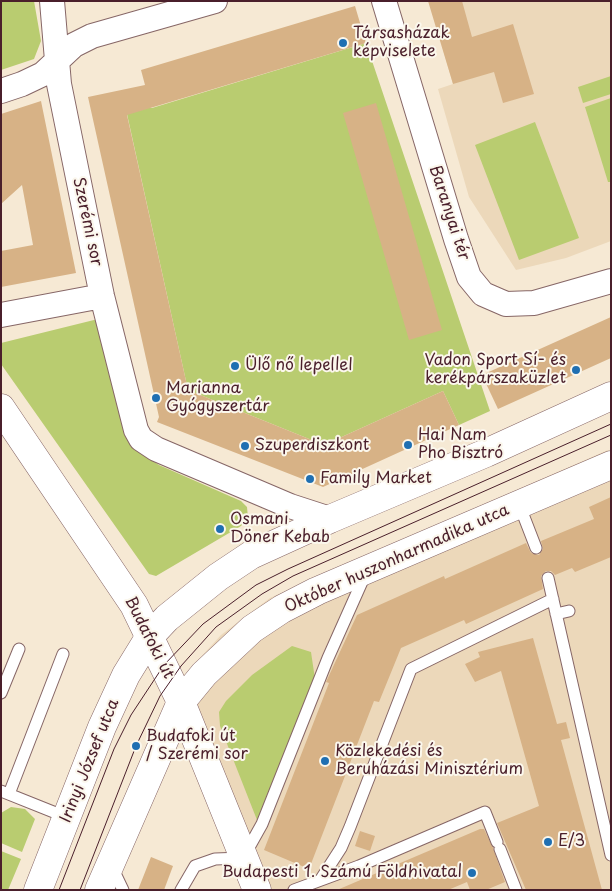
<!DOCTYPE html>
<meta charset="utf-8">
<style>
body{margin:0}
#map{position:relative;width:612px;height:891px;overflow:hidden;background:#f6e9d4;font-family:"Playpen Sans",sans-serif}
canvas{display:block}
.frame{position:absolute;inset:0;border:2px solid #4a1f2b;pointer-events:none}
</style>
<div id="map">
<canvas width="612" height="891"></canvas>
<div class="frame"></div>
</div>
<script>
const g = document.querySelector('canvas').getContext('2d');
g.lineJoin = 'round';
function fill(path, color) {
  g.fillStyle = color;
  g.fill(path, 'evenodd');
}
function toPath(rows) {
  const path = new Path2D();
  for (const r of rows) {
    path.moveTo(r[0], r[1]);
    for (let i = 2; i < r.length; i += 2) path.lineTo(r[i], r[i + 1]);
  }
  return path;
}
function stroke(path, color, width, dash) {
  g.strokeStyle = color;
  g.lineWidth = width;
  g.lineCap = dash ? 'butt' : 'round';
  g.setLineDash(dash || []);
  g.stroke(path);
}
function drawText(font, color, halo, rows, align = 'center') {
  g.font = font + ' "Playpen Sans",sans-serif';
  g.lineWidth = 4;
  g.setLineDash([]);
  g.textBaseline = 'middle';
  g.strokeStyle = halo;
  g.fillStyle = color;
  for (const [text, x, y, turn = 0] of rows) {
    g.save();
    g.translate(x, y);
    g.rotate((+turn || 0) * Math.PI / 180);
    g.textAlign = isNaN(turn) ? turn : align;
    if (halo) g.strokeText(text, 0, 0);
    g.fillText(text, 0, 0);
    g.restore();
  }
}
const built = toPath([
 [429,1,611,1,611,241,566,258,516,270,469,197,438,89,453,84],
 [608,450,611,455,611,890,252,890,170,691,221,635,270,598]
]);
const green = toPath([
 [1,1,34,1,41,41,34,59,1,70],
 [366,43,490,411,459,425,443,391,324,445,188,390,125,105,152,108],
 [611,76,611,94,583,103,578,87],
 [611,98,611,182,608,182,585,107],
 [535,122,579,238,519,260,475,145],
 [98,319,141,453,159,465,241,501,247,507,248,518,241,526,156,576,149,574,1,364,1,343],
 [292,646,311,652,315,679,257,820,220,726,219,712,226,701,252,675],
 [11,807,25,809,35,819,22,852,1,843,1,813],
 [1,851,21,859,8,890,1,890]
]);
const building = toPath([
 [428,1,462,1,472,37,513,24,534,94,503,103,494,72,453,84],
 [355,6,366,43,127,115,188,390,324,445,443,391,459,425,323,487,157,422,159,417,88,97,145,85,141,70],
 [41,101,76,273,1,287,1,251,33,245,22,185,1,204,1,114],
 [376,103,442,330,409,340,343,113],
 [611,317,611,358,498,409,482,375],
 [611,497,611,557,575,572,572,568,555,575,551,571,546,571,541,576,543,589,466,624,464,620,401,648,379,702,374,701,309,869,264,850,329,683,326,682,357,615,444,576,445,579,526,543,531,553,539,555,543,549,541,541,594,519,589,507],
 [533,638,557,724,566,722,570,738,561,740,602,890,526,890,497,823,539,806,501,671,475,682,465,664,480,657,478,652],
 [480,829,484,829,493,848,505,882,486,890,470,890,467,882,448,890,337,890],
 [360,831,375,836,370,851,355,846],
 [151,857,173,866,164,890,138,890]
]);
const service = toPath([
 [519,504,536,548],
 [548,578,611,855],
 [556,614,569,611],
 [1,693,19,649],
 [1,791,66,817],
 [9,794,63,654],
 [500,849,516,890],
 [113,869,123,890],
 [321,879,341,848,350,827,411,669,553,599],
 [181,890,195,866,215,859,243,858,262,824,328,658,365,575],
 [294,890,359,866,485,812,497,842]
]);
const minor = toPath([
 [52,1,59,84,102,296,136,430,141,439,156,449,290,506,330,519],
 [384,1,456,239,469,277,483,294,506,304,534,303,611,281],
 [1,91,22,84,43,74,74,45,92,36,215,1],
 [1,315,102,296]
]);
const tertiary = toPath([
 [1,408,134,605,181,702,257,890]
]);
const secondary = toPath([
 [38,890,102,727,126,675,150,636,167,618,218,577,251,555,330,519,486,453,611,396],
 [99,890,181,702,204,674,252,629,282,609,317,591,611,465]
]);
const tram = toPath([
 [59,890,114,749,131,715,164,665,203,624,256,585,288,569,611,424],
 [80,890,136,746,160,696,181,666,216,627,262,594,293,576,611,435]
]);
const markers = [
 [343,43,5,"#1f6fb2"],
 [235,366,5,"#1f6fb2"],
 [576,370,5,"#1f6fb2"],
 [156,398,5,"#1f6fb2"],
 [408,445,5,"#1f6fb2"],
 [245,446,5,"#1f6fb2"],
 [310,479,5,"#1f6fb2"],
 [220,529,5,"#1f6fb2"],
 [136,746,5,"#1f6fb2"],
 [325,761,5,"#1f6fb2"],
 [548,842,5,"#1f6fb2"],
 [472,873,5,"#1f6fb2"]
];
const poiNames = [
 ["Társasházak",353,34],
 ["képviselete",353,52],
 ["Vadon Sport Sí- és",566,361,"right"],
 ["kerékpárszaküzlet",566,379,"right"],
 ["Ülő nő lepellel",245,366],
 ["Marianna",166,389],
 ["Gyógyszertár",166,407],
 ["Hai Nam",418,436],
 ["Pho Bisztró",418,454],
 ["Szuperdiszkont",255,446],
 ["Family Market",320,479],
 ["Osmani",230,520],
 ["Döner Kebab",230,538],
 ["Budafoki út",146,737],
 ["/ Szerémi sor",146,755],
 ["Közlekedési és",335,752],
 ["Beruházási Minisztérium",335,770],
 ["E/3",558,842],
 ["Budapesti 1. Számú Földhivatal",462,873,"right"]
];
const streetNames = [
 ["Baranyai tér",449,213,72],
 ["Szerémi sor",87,222,78],
 ["Október huszonharmadika utca",397,559,-24],
 ["Budafoki út",149,638,63],
 ["Irinyi József utca",90,761,-68]
];
fill(built, '#ecd8ba');
fill(green, '#b9cc70');
fill(building, '#d7b286');
stroke(service, '#866666', 13);
stroke(minor, '#866666', 26);
stroke(tertiary, '#866666', 29);
stroke(secondary, '#866666', 29);
stroke(service, '#fff', 11);
stroke(minor, '#fff', 24);
stroke(tertiary, '#fff', 28);
stroke(secondary, '#fff', 28);
stroke(tram, '#4a1f2b', 1);
for (const [x, y, r, color] of markers) {
  const dot = new Path2D();
  dot.arc(x, y, r, 0, 2 * Math.PI);
  g.fillStyle = color;
  g.fill(dot);
  stroke(dot, '#fbf7ec', 2);
}
drawText('16px', '#4a1f2b', '#fbf7ec', poiNames, 'left');
drawText('16px', '#4a1f2b', '#fbf7ec', streetNames);
</script>
